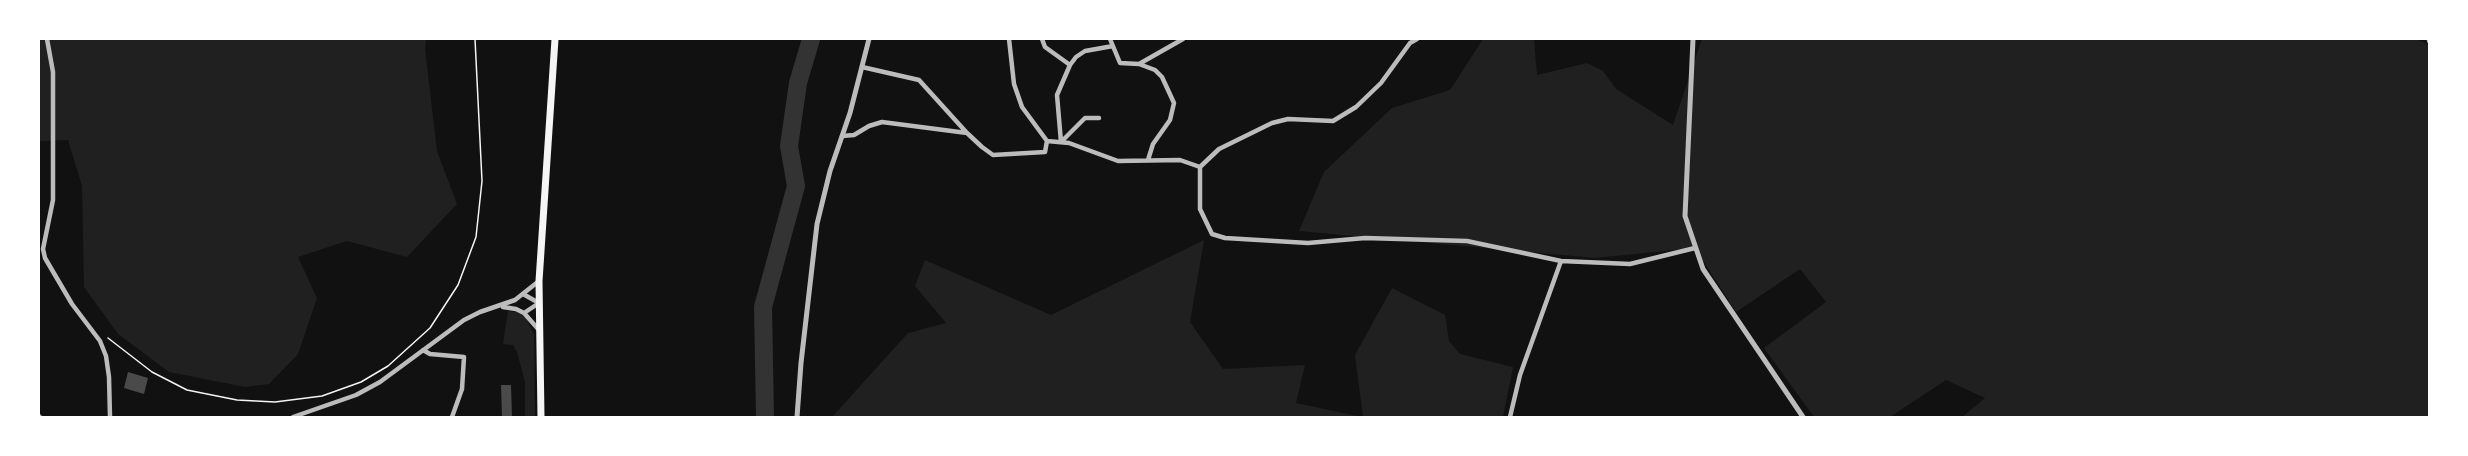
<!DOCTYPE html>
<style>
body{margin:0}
#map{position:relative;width:2468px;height:456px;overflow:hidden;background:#111;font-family:"Noto Serif",serif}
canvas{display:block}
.frame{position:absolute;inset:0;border:40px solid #fff;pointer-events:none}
</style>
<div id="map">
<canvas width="2468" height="456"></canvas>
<div class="frame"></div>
</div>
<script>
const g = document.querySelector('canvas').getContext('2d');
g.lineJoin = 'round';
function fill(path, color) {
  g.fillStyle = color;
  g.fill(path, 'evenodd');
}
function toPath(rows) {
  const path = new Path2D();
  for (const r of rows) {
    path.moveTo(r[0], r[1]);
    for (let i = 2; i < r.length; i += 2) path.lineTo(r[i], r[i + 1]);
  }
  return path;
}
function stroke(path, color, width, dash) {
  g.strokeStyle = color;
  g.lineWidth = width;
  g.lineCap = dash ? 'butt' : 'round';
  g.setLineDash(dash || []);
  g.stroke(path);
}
const green = toPath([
 [39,39,426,39,425,49,437,151,457,204,407,257,347,241,298,257,317,298,298,354,269,384,245,387,169,372,118,334,84,287,82,186,68,140,39,141],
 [1483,39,1534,39,1537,75,1587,63,1603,71,1616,89,1673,125,1702,39,2416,39,2429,45,2429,417,1962,417,1985,398,1946,380,1890,417,1814,417,1764,348,1826,302,1800,269,1736,312,1695,248,1595,258,1299,231,1324,172,1392,108,1450,90],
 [1204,240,1190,322,1223,369,1305,365,1296,403,1362,417,832,417,908,333,946,323,915,286,925,260,1051,315],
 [1392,288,1445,315,1449,341,1460,354,1513,367,1503,417,1363,417,1355,355],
 [508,311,517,312,526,318,534,335,535,417,525,417,525,382,517,352,513,345,503,344]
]);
const river = toPath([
 [765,417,763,307,796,186,789,146,798,83,811,39]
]);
const building = toPath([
 [128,372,148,378,144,394,124,388],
 [501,385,511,385,512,417,502,417]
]);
const path = toPath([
 [108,338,152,372,187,390,237,400,275,402,322,396,361,382,388,366,430,328,458,285,476,237,482,181,475,39]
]);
const minor = toPath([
 [47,39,53,72,53,200,43,249,45,258,72,304,100,341,106,356,109,377,110,417],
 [1009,39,1014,84,1022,107,1047,141,1069,143,1118,161,1180,160,1200,167,1200,209,1212,234,1225,238,1308,243,1365,238,1467,241,1561,261,1630,264,1695,248],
 [1042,39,1045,47,1070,65],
 [1110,39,1120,63,1139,64,1155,70,1162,77,1174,103,1170,120,1153,144,1148,160],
 [2429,39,2429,41],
 [1139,64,1183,39],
 [862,67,919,80,967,133,982,147,993,155,1045,152,1047,141],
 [842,136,854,135,869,126,882,122,967,133],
 [1061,142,1057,95,1070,65,1076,57,1085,51,1113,46],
 [1061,142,1085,118,1099,118],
 [1200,167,1219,149,1272,123,1288,119,1333,121,1356,107,1381,83,1410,43,1417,39],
 [523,294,539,303,524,313],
 [503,307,516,309,524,313,539,330],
 [423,350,430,354,464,357,462,389,452,417],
 [39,416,40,417],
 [293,417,356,395,380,382,464,320,480,312,515,300,539,281],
 [1510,417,1520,375,1561,261]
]);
const tertiary = toPath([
 [1693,39,1685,216,1703,269,1803,417],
 [797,417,801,363,817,224,830,171,850,113,869,39]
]);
const primary = toPath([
 [541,417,539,281,555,39]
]);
fill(green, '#202020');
stroke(river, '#333', 18);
fill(building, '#4a4a4a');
stroke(path, '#f5f5f5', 1.5);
stroke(minor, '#bcbcbc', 4.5);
stroke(tertiary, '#bcbcbc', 5);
stroke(primary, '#f5f5f5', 7);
</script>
